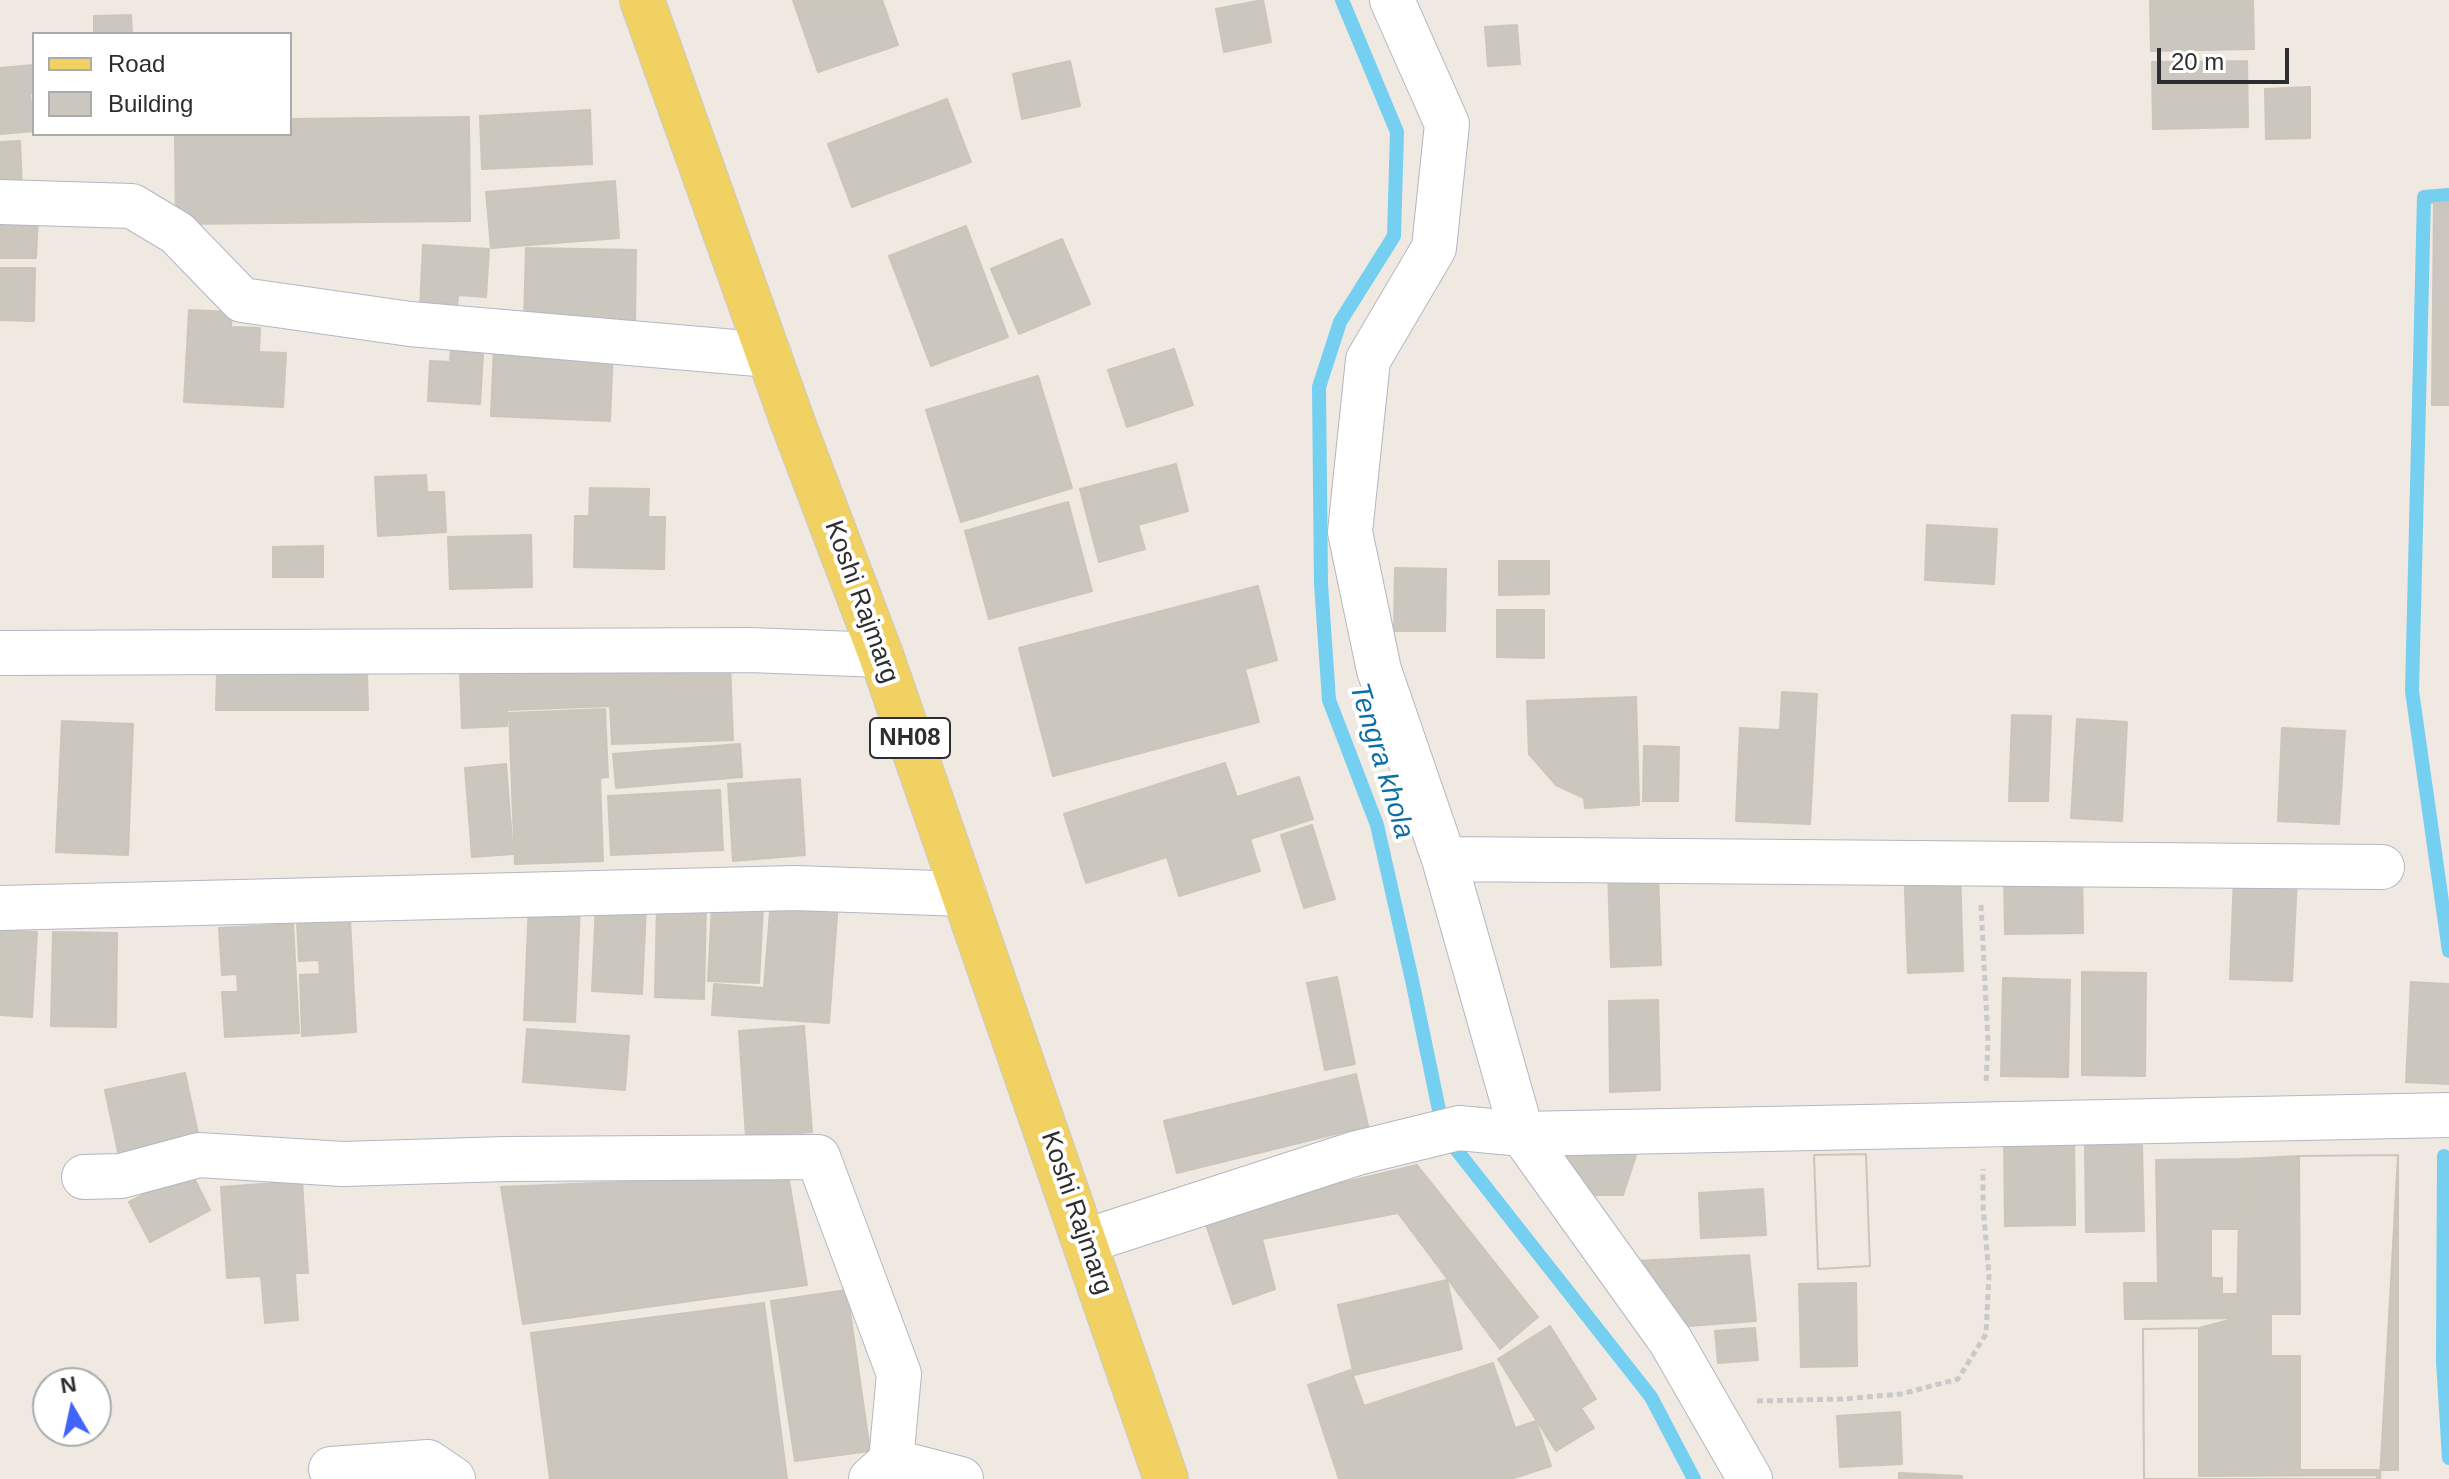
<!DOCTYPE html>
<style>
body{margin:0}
#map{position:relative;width:2449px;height:1479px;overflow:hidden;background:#efe9e1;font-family:Arial,sans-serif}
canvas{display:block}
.legend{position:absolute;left:32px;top:32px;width:260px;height:104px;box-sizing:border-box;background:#fff;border:2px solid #ababab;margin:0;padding:10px 14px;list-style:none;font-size:24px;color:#2e2e2e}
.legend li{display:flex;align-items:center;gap:16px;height:40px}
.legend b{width:40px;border:2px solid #ababab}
.north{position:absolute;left:32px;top:1367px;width:80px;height:80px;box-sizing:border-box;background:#fff;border:2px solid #ababab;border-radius:50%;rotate:351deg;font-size:22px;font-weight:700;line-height:32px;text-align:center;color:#2e2e2e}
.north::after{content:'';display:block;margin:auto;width:28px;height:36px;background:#4264fb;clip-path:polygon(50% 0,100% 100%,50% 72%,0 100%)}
.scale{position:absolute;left:2157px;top:48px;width:132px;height:36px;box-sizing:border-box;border:4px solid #2e2e2e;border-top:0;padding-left:10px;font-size:24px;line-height:28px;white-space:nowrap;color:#2e2e2e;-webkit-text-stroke:6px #fff;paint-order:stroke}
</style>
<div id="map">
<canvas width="2449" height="1479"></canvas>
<ul class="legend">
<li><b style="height:10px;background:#f2d163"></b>Road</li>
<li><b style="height:22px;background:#cbc7bf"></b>Building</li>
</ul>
<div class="north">N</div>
<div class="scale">20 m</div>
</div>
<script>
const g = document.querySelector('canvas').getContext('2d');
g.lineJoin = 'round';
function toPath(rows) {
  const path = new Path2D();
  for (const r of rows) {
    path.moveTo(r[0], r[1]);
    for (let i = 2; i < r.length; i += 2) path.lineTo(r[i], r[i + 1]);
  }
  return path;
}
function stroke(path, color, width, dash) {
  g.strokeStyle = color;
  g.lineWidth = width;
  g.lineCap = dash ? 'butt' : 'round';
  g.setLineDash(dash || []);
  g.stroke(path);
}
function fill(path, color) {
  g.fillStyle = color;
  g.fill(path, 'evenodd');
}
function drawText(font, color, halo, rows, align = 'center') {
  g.font = font + ' Arial,sans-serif';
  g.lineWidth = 8;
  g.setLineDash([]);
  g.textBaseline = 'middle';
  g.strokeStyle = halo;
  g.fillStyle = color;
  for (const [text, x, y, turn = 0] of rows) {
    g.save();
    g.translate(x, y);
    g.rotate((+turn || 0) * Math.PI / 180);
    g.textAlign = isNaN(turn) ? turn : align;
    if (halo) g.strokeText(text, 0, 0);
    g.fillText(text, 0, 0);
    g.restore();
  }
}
const stream = toPath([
 [1342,0,1397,132,1394,236,1340,322,1319,387,1321,584,1329,700,1377,825,1412,980,1444,1134,1651,1397,1694,1479],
 [2449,195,2424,197,2412,691,2449,951],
 [2444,1156,2443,1361,2449,1458]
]);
const building = toPath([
 [793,0,882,0,898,45,818,72,793,0],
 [1263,0,1271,42,1224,52,1216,9,1263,0],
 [2150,0,2253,0,2254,49,2151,51,2150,0],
 [131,15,132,34,94,34,94,16,131,15],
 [1517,25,1520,64,1488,66,1485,27,1517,25],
 [1070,61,1080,106,1022,119,1013,74,1070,61],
 [2247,61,2248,127,2153,129,2152,62,2247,61],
 [34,65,34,93,30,94,34,131,0,134,0,68,34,65],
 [2310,87,2310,138,2266,139,2265,89,2310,87],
 [947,99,971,162,852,207,828,144,947,99],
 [590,110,592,164,482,169,480,116,590,110],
 [469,117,470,221,176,224,175,134,290,134,290,119,469,117],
 [20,141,22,190,0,191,0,142,20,141],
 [615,181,619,238,491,248,486,192,615,181],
 [2449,202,2449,405,2432,405,2434,203,2449,202],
 [0,215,38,215,36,258,0,258,0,215],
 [966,226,1008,337,931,366,889,256,966,226],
 [1062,239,1090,304,1019,334,991,269,1062,239],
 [423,245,489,249,486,297,458,295,457,311,420,309,423,245],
 [526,248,636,250,635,325,524,322,526,248],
 [0,268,35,268,34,321,0,320,0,268],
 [189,310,232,312,231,327,260,328,259,352,286,353,283,407,184,402,189,310],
 [484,338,480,404,428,401,430,361,450,362,451,348,484,338],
 [494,346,613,350,610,421,491,416,494,346],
 [1174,349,1193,405,1127,427,1108,370,1174,349],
 [1038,376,1072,488,961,522,926,410,1038,376],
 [1176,464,1188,511,1138,525,1145,549,1099,562,1080,489,1176,464],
 [426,475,427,492,444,492,446,532,378,536,375,477,426,475],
 [590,488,649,489,648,517,665,517,664,569,574,567,575,516,589,516,590,488],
 [1068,502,1092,591,989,619,965,531,1068,502],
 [1927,525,1997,529,1994,584,1925,580,1927,525],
 [531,535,532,587,450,589,448,537,531,535],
 [323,546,323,577,273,577,273,547,323,546],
 [1499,561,1549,561,1549,594,1499,595,1499,561],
 [1395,568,1446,569,1445,631,1394,631,1395,568],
 [1258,586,1277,660,1245,669,1259,722,1053,776,1019,648,1258,586],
 [1497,610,1544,610,1544,658,1497,657,1497,610],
 [730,662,733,740,612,744,610,706,507,710,507,726,462,728,460,673,730,662],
 [217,673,367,673,368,710,216,710,217,673],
 [1782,692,1817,694,1810,824,1736,821,1740,728,1780,730,1782,692],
 [1636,697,1639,805,1585,808,1584,798,1556,785,1529,754,1527,701,1636,697],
 [605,709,608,777,600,778,603,861,515,864,509,713,605,709],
 [2012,715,2051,716,2048,801,2009,801,2012,715],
 [2077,719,2127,722,2122,821,2071,818,2077,719],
 [62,721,133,724,128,855,56,852,62,721],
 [2282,728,2345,731,2339,824,2278,821,2282,728],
 [740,744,742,777,616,788,613,754,740,744],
 [1644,746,1679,747,1678,801,1643,801,1644,746],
 [1225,763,1237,797,1299,777,1313,819,1250,839,1260,871,1179,896,1167,857,1086,883,1064,814,1225,763],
 [506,764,513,854,472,857,465,768,506,764],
 [800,779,805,855,733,861,728,784,800,779],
 [720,790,723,850,611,855,608,796,720,790],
 [1312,825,1335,899,1304,908,1281,835,1312,825],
 [1960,865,1963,971,1908,973,1904,866,1960,865],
 [2082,868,2083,933,2005,934,2004,869,2082,868],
 [1658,870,1661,965,1611,967,1608,871,1658,870],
 [2234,876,2297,878,2292,981,2230,979,2234,876],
 [771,899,838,903,829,1023,712,1015,714,984,764,988,771,899],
 [529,903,580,905,575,1022,524,1020,529,903],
 [596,904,646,906,642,994,592,991,596,904],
 [657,904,706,905,704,999,655,997,657,904],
 [712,906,763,908,759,983,708,981,712,906],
 [350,919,356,1032,302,1036,300,975,320,974,319,960,299,961,297,922,350,919],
 [293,924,299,1033,225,1037,222,992,238,992,237,974,222,975,219,928,293,924],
 [0,930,37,932,32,1017,0,1015,0,930],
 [53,932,117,933,116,1027,51,1026,53,932],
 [2082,972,2146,973,2145,1076,2082,1075,2082,972],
 [1337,977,1355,1064,1325,1070,1307,983,1337,977],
 [2003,978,2070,980,2068,1077,2001,1076,2003,978],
 [2411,982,2449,984,2449,1084,2406,1082,2411,982],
 [1658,1000,1660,1090,1610,1092,1609,1001,1658,1000],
 [804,1026,812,1132,746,1137,739,1031,804,1026],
 [527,1029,629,1036,625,1090,523,1082,527,1029],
 [185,1073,200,1143,120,1161,105,1090,185,1073],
 [1356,1074,1368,1126,1177,1173,1164,1121,1356,1074],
 [2074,1132,2075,1225,2005,1226,2004,1134,2074,1132],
 [1640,1143,1623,1195,1590,1195,1556,1145,1640,1143],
 [2142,1145,2144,1231,2086,1232,2085,1146,2142,1145],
 [1866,1154,1870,1266,1818,1269,1814,1155,1866,1154],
 [1866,1154,1870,1266,1818,1269,1814,1155,1866,1154],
 [2398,1155,2398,1470,2300,1470,2300,1356,2271,1356,2271,1314,2300,1314,2299,1156,2398,1155],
 [2398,1155,2380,1479,2144,1479,2143,1329,2199,1328,2237,1318,2240,1159,2299,1156,2398,1155],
 [2240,1159,2241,1229,2211,1229,2211,1278,2222,1278,2222,1294,2237,1294,2237,1318,2125,1319,2124,1283,2158,1283,2156,1160,2240,1159],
 [1417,1165,1538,1317,1500,1349,1398,1213,1262,1239,1275,1289,1233,1304,1203,1216,1417,1165],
 [190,1170,210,1210,150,1242,129,1202,190,1170],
 [788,1175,807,1285,523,1324,501,1187,788,1175],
 [302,1181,308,1273,295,1273,298,1320,265,1323,261,1276,227,1278,221,1187,302,1181],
 [1763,1189,1766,1235,1701,1238,1699,1193,1763,1189],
 [1749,1255,1756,1321,1675,1327,1635,1261,1749,1255],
 [1447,1280,1462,1349,1354,1375,1338,1305,1447,1280],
 [1856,1283,1857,1366,1801,1367,1799,1284,1856,1283],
 [847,1290,870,1451,795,1461,771,1301,847,1290],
 [764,1303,787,1479,550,1479,531,1333,764,1303],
 [1550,1326,1596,1399,1581,1408,1594,1428,1556,1451,1498,1359,1550,1326],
 [1755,1328,1758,1360,1718,1363,1715,1331,1755,1328],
 [2199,1328,2199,1476,2377,1475,2377,1479,2144,1479,2143,1329,2199,1328],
 [1493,1363,1515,1428,1536,1421,1551,1466,1511,1479,1339,1479,1308,1385,1351,1370,1364,1406,1493,1363],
 [1900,1412,1902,1464,1840,1467,1837,1416,1900,1412],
 [1899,1473,1962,1476,1962,1479,1899,1479,1899,1473]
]);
const path = toPath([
 [1981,905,1988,1042,1986,1083],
 [1757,1401,1843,1399,1901,1394,1958,1379,1986,1334,1989,1275,1983,1206,1983,1169]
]);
const minor = toPath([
 [1392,0,1447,124,1434,248,1368,360,1350,532,1379,670,1444,859,1522,1134,1670,1340,1750,1479],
 [0,202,132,206,177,233,242,300,410,324,769,355],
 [0,653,749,650,881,655],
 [1444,859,2382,867],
 [0,908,795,888,964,894],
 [84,1177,121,1176,199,1155,343,1164,506,1159,818,1157,899,1374,891,1461],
 [1086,1241,1357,1153,1459,1128,1522,1134,2449,1115],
 [331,1469,428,1462,453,1479],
 [871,1479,891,1461,961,1479]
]);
const major = toPath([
 [642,0,793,423,881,655,1166,1479]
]);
const shields = [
 [910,738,80]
];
const shieldNames = [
 ["NH08",910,738]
];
const streetNames = [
 ["Koshi Rajmarg",861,602,70],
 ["Koshi Rajmarg",1076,1213,71]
];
const waterNames = [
 ["Tengra khola",1381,761,73]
];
stroke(stream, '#75cff0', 14);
fill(building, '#cbc7bf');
stroke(building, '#cbc5ba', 2);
stroke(minor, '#b4b7c1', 46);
stroke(major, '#c9c9c9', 46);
stroke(path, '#c9c9c9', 5, [6, 4]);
stroke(minor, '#fff', 44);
stroke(major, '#f2d163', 44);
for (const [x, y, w] of shields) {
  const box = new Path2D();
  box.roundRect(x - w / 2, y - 20, w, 40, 6);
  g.fillStyle = '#fff';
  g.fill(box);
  stroke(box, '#2e2e2e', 2);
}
drawText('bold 24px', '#2e2e2e', null, shieldNames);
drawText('26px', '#2e2e2e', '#fff', streetNames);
drawText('italic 28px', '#0d6fa3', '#fff', waterNames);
</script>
